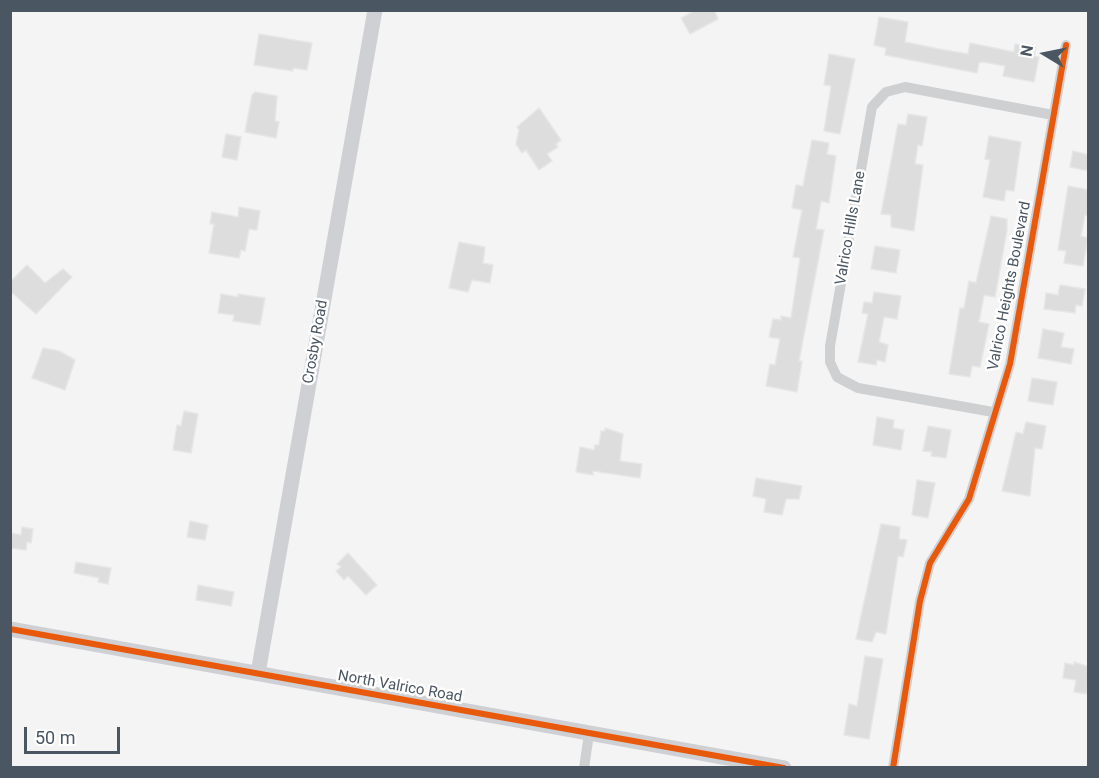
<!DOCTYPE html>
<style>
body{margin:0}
#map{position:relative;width:1099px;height:778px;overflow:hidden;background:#f4f4f4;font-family:Roboto,sans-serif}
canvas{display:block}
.frame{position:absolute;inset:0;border:12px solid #4a5661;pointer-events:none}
.north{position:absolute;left:1015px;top:24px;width:60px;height:60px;-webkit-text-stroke:4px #fff;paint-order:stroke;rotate:280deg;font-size:16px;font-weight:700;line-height:24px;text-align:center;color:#4a5661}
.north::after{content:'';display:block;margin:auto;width:21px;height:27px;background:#4a5661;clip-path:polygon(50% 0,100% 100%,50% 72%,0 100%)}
.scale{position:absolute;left:24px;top:727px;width:96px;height:27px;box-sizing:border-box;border:3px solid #4a5661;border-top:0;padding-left:8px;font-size:18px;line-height:21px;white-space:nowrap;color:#4a5661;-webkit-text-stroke:4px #fff;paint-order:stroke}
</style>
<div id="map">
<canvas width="1099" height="778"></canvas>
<div class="frame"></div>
<div class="north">N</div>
<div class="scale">50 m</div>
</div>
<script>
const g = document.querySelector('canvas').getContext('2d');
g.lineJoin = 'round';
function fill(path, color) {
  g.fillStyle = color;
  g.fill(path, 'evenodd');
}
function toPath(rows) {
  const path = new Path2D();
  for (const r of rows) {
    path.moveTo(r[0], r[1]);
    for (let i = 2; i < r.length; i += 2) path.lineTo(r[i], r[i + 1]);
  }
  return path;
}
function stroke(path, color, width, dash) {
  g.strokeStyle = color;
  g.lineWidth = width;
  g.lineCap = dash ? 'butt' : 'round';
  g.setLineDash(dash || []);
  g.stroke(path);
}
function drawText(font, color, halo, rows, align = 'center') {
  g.font = font + ' Roboto,sans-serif';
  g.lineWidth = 5;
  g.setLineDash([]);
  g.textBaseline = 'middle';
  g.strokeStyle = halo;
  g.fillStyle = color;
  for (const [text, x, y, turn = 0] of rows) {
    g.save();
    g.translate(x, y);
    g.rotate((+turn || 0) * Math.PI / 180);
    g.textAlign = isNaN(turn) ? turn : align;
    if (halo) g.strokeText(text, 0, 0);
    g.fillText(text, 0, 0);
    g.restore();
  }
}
const building = toPath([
 [696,10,714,10,718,19,690,34,681,18,696,10],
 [879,17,908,22,905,42,939,49,968,54,970,43,1014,52,1015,44,1036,48,1034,56,1039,57,1034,82,1003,76,1005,66,983,62,979,63,977,73,885,55,886,48,874,45,879,17],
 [259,34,312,43,307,70,293,68,293,71,254,65,259,34],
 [829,54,855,59,840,134,824,131,831,86,824,85,829,54],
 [255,92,277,96,275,121,279,122,276,138,245,132,252,95,255,92],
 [539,108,561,140,556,144,558,147,547,154,552,161,539,170,526,150,522,153,516,144,519,130,517,127,539,108],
 [908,114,927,117,922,146,918,145,915,164,923,165,914,231,891,227,891,215,881,214,898,124,906,125,908,114],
 [226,134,241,137,237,160,222,157,226,134],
 [989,136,1021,142,1014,191,1006,190,1004,201,983,197,990,160,985,159,989,136],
 [812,140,829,143,827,154,836,156,829,203,821,201,816,229,824,230,799,361,802,361,797,392,766,386,770,364,775,365,780,339,769,337,773,319,781,320,781,316,791,318,800,258,793,257,802,210,792,208,796,185,803,186,812,140],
 [1073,151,1089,155,1089,171,1070,167,1073,151],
 [1068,186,1089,190,1089,216,1085,215,1081,236,1088,238,1083,266,1064,263,1066,251,1058,250,1068,186],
 [239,207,260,211,257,230,249,229,245,251,241,250,239,258,209,253,214,224,210,224,212,212,238,217,239,207],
 [991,216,1007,219,1007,230,995,297,984,295,979,322,989,324,980,367,972,366,970,377,949,374,960,308,964,308,969,281,976,283,991,216],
 [459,242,485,247,483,263,493,265,490,283,472,280,468,292,449,288,459,242],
 [875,246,900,250,896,273,871,269,875,246],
 [27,265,45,283,63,269,72,277,36,314,10,291,10,282,27,265],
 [1060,285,1085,289,1082,306,1076,305,1075,313,1044,309,1046,293,1058,295,1060,285],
 [874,292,901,296,897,319,884,317,879,342,888,345,885,362,877,360,876,365,858,362,868,314,862,313,864,302,872,303,874,292],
 [221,294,238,297,238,294,265,298,260,325,233,321,234,315,218,313,221,294],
 [1043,329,1064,333,1061,347,1074,349,1071,364,1038,358,1043,329],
 [43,348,59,351,75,360,65,390,32,378,43,348],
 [1032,378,1057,382,1053,405,1028,401,1032,378],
 [184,411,198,414,191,453,173,450,177,425,181,426,184,411],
 [877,417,894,420,893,428,904,430,901,450,873,445,877,417],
 [1026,422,1046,426,1042,449,1035,448,1030,496,1002,491,1016,432,1023,434,1026,422],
 [928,426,951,430,946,458,931,456,932,452,923,451,928,426],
 [605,428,623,434,620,461,642,464,640,478,593,471,593,475,576,472,580,447,594,450,595,445,599,445,601,431,605,431,605,428],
 [756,478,802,486,799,499,786,499,782,515,764,512,766,499,753,496,756,478],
 [917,480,935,483,928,518,912,515,917,480],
 [190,521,208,525,205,540,187,537,190,521],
 [881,524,900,527,899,539,907,540,903,557,898,556,886,634,876,632,872,642,856,639,881,524],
 [22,527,33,529,31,543,27,542,26,550,10,548,10,533,21,535,22,527],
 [348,553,377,585,366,595,348,576,344,580,336,571,341,567,337,564,348,553],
 [76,562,111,568,108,584,98,582,99,578,74,573,76,562],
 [198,585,234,592,231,606,196,600,198,585],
 [865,656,883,659,869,739,844,735,849,704,857,706,865,656],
 [1074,662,1089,667,1087,694,1074,692,1076,680,1063,678,1065,663,1074,665,1074,662]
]);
const street = toPath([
 [993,412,858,388,837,377,830,362,830,346,872,107,886,92,905,87,1053,115],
 [584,768,589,734],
 [893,768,920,601,930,563,969,499,1010,364,1066,45]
]);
const secondary = toPath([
 [10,629,784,768],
 [258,673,375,10]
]);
const cycleway = toPath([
 [10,629,784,768],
 [893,768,920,601,930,563,969,499,1010,364,1066,45]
]);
const streetNames = [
 ["Valrico Hills Lane",851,228,-80],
 ["Valrico Heights Boulevard",1010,286,-79],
 ["Crosby Road",316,342,-80],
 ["North Valrico Road",400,687,10]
];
fill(building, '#ddddde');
stroke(building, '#e5e6e7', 1.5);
stroke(street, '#ced0d2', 10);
stroke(secondary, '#ced0d4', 15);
stroke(cycleway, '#e8590c', 6);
drawText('15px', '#4a5661', '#fff', streetNames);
</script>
